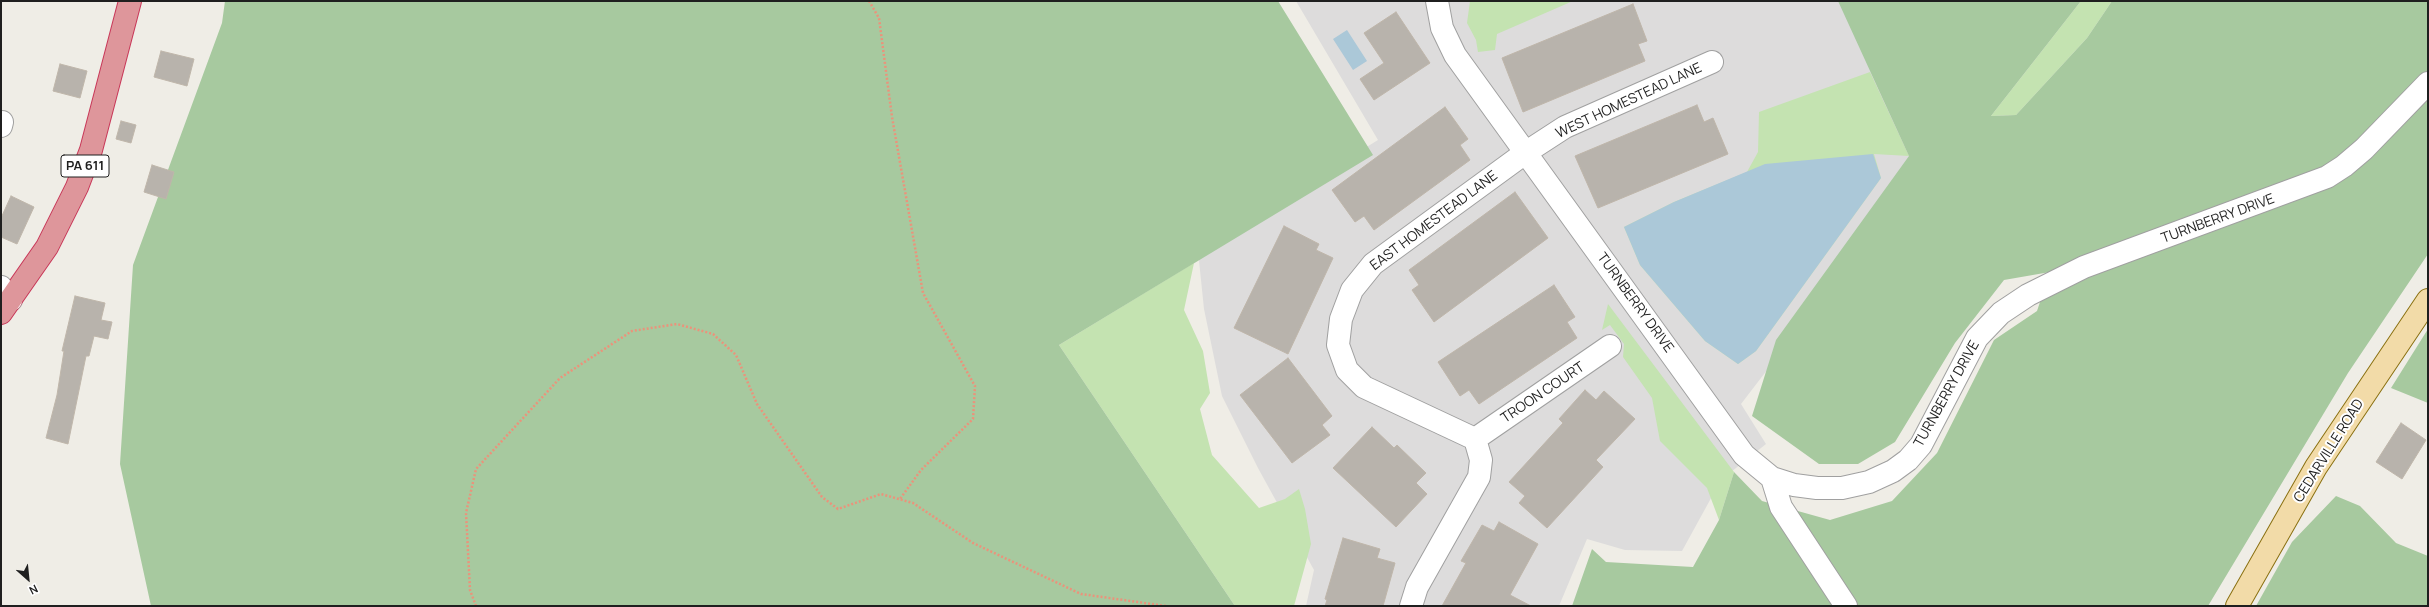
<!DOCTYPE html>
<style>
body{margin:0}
#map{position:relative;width:2429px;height:607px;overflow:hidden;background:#efede6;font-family:Manrope,sans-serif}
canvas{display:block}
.frame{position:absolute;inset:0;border:2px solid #1f1f1f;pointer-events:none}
.north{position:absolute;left:8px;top:559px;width:40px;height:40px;-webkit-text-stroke:3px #fff;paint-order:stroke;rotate:153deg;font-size:11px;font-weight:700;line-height:16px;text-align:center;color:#1f1f1f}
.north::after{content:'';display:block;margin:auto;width:14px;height:18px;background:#1f1f1f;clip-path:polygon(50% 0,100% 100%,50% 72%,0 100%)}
</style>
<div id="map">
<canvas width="2429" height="607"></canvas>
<div class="frame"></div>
<div class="north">N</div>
</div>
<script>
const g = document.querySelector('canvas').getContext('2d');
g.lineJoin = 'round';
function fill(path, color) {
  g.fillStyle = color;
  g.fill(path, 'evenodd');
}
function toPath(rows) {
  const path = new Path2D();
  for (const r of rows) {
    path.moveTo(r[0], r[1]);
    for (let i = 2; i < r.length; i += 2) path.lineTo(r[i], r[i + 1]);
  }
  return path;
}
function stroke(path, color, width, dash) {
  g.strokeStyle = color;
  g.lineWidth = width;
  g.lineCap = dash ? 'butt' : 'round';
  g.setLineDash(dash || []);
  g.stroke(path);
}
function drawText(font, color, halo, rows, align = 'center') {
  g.font = font + ' Manrope,sans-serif';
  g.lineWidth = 4;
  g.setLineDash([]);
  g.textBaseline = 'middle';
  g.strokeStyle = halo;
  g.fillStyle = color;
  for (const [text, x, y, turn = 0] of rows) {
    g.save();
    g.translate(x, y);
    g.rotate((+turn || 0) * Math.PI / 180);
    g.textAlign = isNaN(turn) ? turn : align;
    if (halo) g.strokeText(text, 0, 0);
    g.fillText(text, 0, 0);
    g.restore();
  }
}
const residential = toPath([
 [1296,1,1839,1,1923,167,1741,404,1766,444,1721,480,1682,551,1625,550,1587,539,1559,606,1306,606,1314,570,1258,468,1222,396,1204,309,1198,251,1378,140]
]);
const grass = toPath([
 [1470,1,1573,1,1497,34,1495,50,1478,52,1476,40,1467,23],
 [2081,1,2112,1,2087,38,2016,115,1991,116],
 [1870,72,1909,156,1874,154,1881,178,1756,351,1738,364,1705,341,1640,265,1624,227,1674,202,1747,172,1758,152,1759,112],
 [1194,263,1184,310,1203,351,1210,393,1200,409,1212,455,1259,508,1285,499,1299,489,1305,509,1311,544,1294,606,1235,606,1059,345],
 [1608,304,1734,472,1719,520,1707,488,1660,441,1652,398,1623,357,1624,344,1610,325,1602,330]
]);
const forest = toPath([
 [225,1,1278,1,1373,155,1059,345,1235,606,151,606,120,464,133,265,222,23],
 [1838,1,2081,1,1991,116,2016,115,2087,38,2112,1,2428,1,2428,254,2348,373,2208,606,1572,606,1592,549,1606,562,1693,567,1719,520,1734,472,1762,501,1830,520,1892,501,1937,453,1994,340,2037,311,2050,272,2004,280,1955,343,1895,442,1858,464,1819,464,1752,416,1776,340,1909,156],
 [2428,329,2428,403,2391,388],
 [2336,496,2360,506,2396,543,2428,556,2428,606,2256,606,2292,542]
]);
const water = toPath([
 [1347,30,1367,61,1353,70,1333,39],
 [1873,154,1881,178,1756,351,1738,364,1705,341,1640,265,1624,227,1674,202,1765,164]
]);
const building = toPath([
 [1633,4,1647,41,1638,44,1645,61,1523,112,1502,58,1633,4],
 [1396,12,1430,63,1374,100,1360,79,1384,63,1364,33,1396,12],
 [161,51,194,59,187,86,154,77,161,51],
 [60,64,87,71,80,98,53,91,60,64],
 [1697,105,1704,122,1713,118,1728,154,1598,208,1575,156,1697,105],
 [1445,107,1468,139,1460,145,1470,160,1374,230,1364,216,1355,222,1332,190,1445,107],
 [121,121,136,125,131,143,116,139,121,121],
 [152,165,174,172,166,199,144,192,152,165],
 [1515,192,1548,238,1434,322,1412,290,1419,285,1409,270,1515,192],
 [11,196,34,207,17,244,1,237,1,218,11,196],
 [1284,226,1319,244,1316,250,1333,258,1288,354,1234,328,1284,226],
 [1554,285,1575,317,1567,322,1577,338,1479,404,1469,390,1460,396,1438,362,1554,285],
 [75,296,105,303,101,320,112,322,108,339,94,336,89,356,86,356,68,444,46,438,57,395,64,351,62,351,75,296],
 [1288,358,1332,416,1322,425,1330,435,1292,463,1240,395,1288,358],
 [1585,390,1596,400,1604,391,1635,419,1596,460,1603,467,1547,528,1519,503,1525,496,1509,482,1563,423,1559,419,1585,390],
 [2401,423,2426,440,2402,479,2376,462,2401,423],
 [1372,427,1394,448,1397,445,1426,473,1416,483,1427,494,1396,527,1333,468,1372,427],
 [1499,522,1538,544,1510,595,1531,606,1442,606,1466,563,1461,561,1482,525,1494,531,1499,522],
 [1343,538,1380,549,1377,558,1395,563,1383,606,1325,606,1327,600,1325,599,1343,538]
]);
const path = toPath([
 [869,1,879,18,892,117,923,293,975,386,973,419,921,470,900,499],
 [476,606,470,590,466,513,476,469,560,378,632,331,677,324,713,334,736,355,757,404,822,497,838,509,881,494,913,503,973,543,1081,594,1166,606]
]);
const minor = toPath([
 [1437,1,1442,28,1455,55,1744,455,1772,478,1794,485,1817,488,1842,488,1869,482,1893,471,1908,460,1921,445,1977,338,2001,313,2028,295,2084,267,2327,177,2344,166,2364,149,2428,83],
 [1,126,2,122],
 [1,287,11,300],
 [1475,439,1610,346],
 [1772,478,1781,507,1846,606],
 [1411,606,1417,587,1479,477,1481,460,1475,439,1364,387,1347,370,1338,345,1341,319,1352,290,1373,264,1525,153,1565,127,1712,62]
]);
const major = toPath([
 [2237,606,2316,467,2428,300]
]);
const highway = toPath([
 [1,313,47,247,77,187,91,150,130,1]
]);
const shields = [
 [85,166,48]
];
const shieldNames = [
 ["PA 611",85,166]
];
const streetNames = [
 ["WEST HOMESTEAD LANE",1629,101,-25],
 ["TURNBERRY DRIVE",2218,219,-20],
 ["EAST HOMESTEAD LANE",1434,221,-37],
 ["TURNBERRY DRIVE",1635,303,54],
 ["TROON COURT",1543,393,-34],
 ["TURNBERRY DRIVE",1947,394,-61],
 ["CEDARVILLE ROAD",2329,451,-58]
];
fill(residential, '#dddcdc');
fill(grass, '#c4e3b1');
fill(forest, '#a7c99f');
fill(water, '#abc8d8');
fill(building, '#b8b3ac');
stroke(building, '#bfb6aa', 1);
stroke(minor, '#a0a0a0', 24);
stroke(major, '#8a7010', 24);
stroke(highway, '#c83758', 24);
stroke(path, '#eb937b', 2.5, [2, 2]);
stroke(minor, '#fff', 22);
stroke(major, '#f2dba8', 22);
stroke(highway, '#de969b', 22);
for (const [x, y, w] of shields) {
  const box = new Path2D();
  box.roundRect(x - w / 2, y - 11, w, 22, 3);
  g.fillStyle = '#fff';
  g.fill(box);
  stroke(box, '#1f1f1f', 1);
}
drawText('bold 13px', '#1f1f1f', null, shieldNames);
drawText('14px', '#1f1f1f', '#fff', streetNames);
</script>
